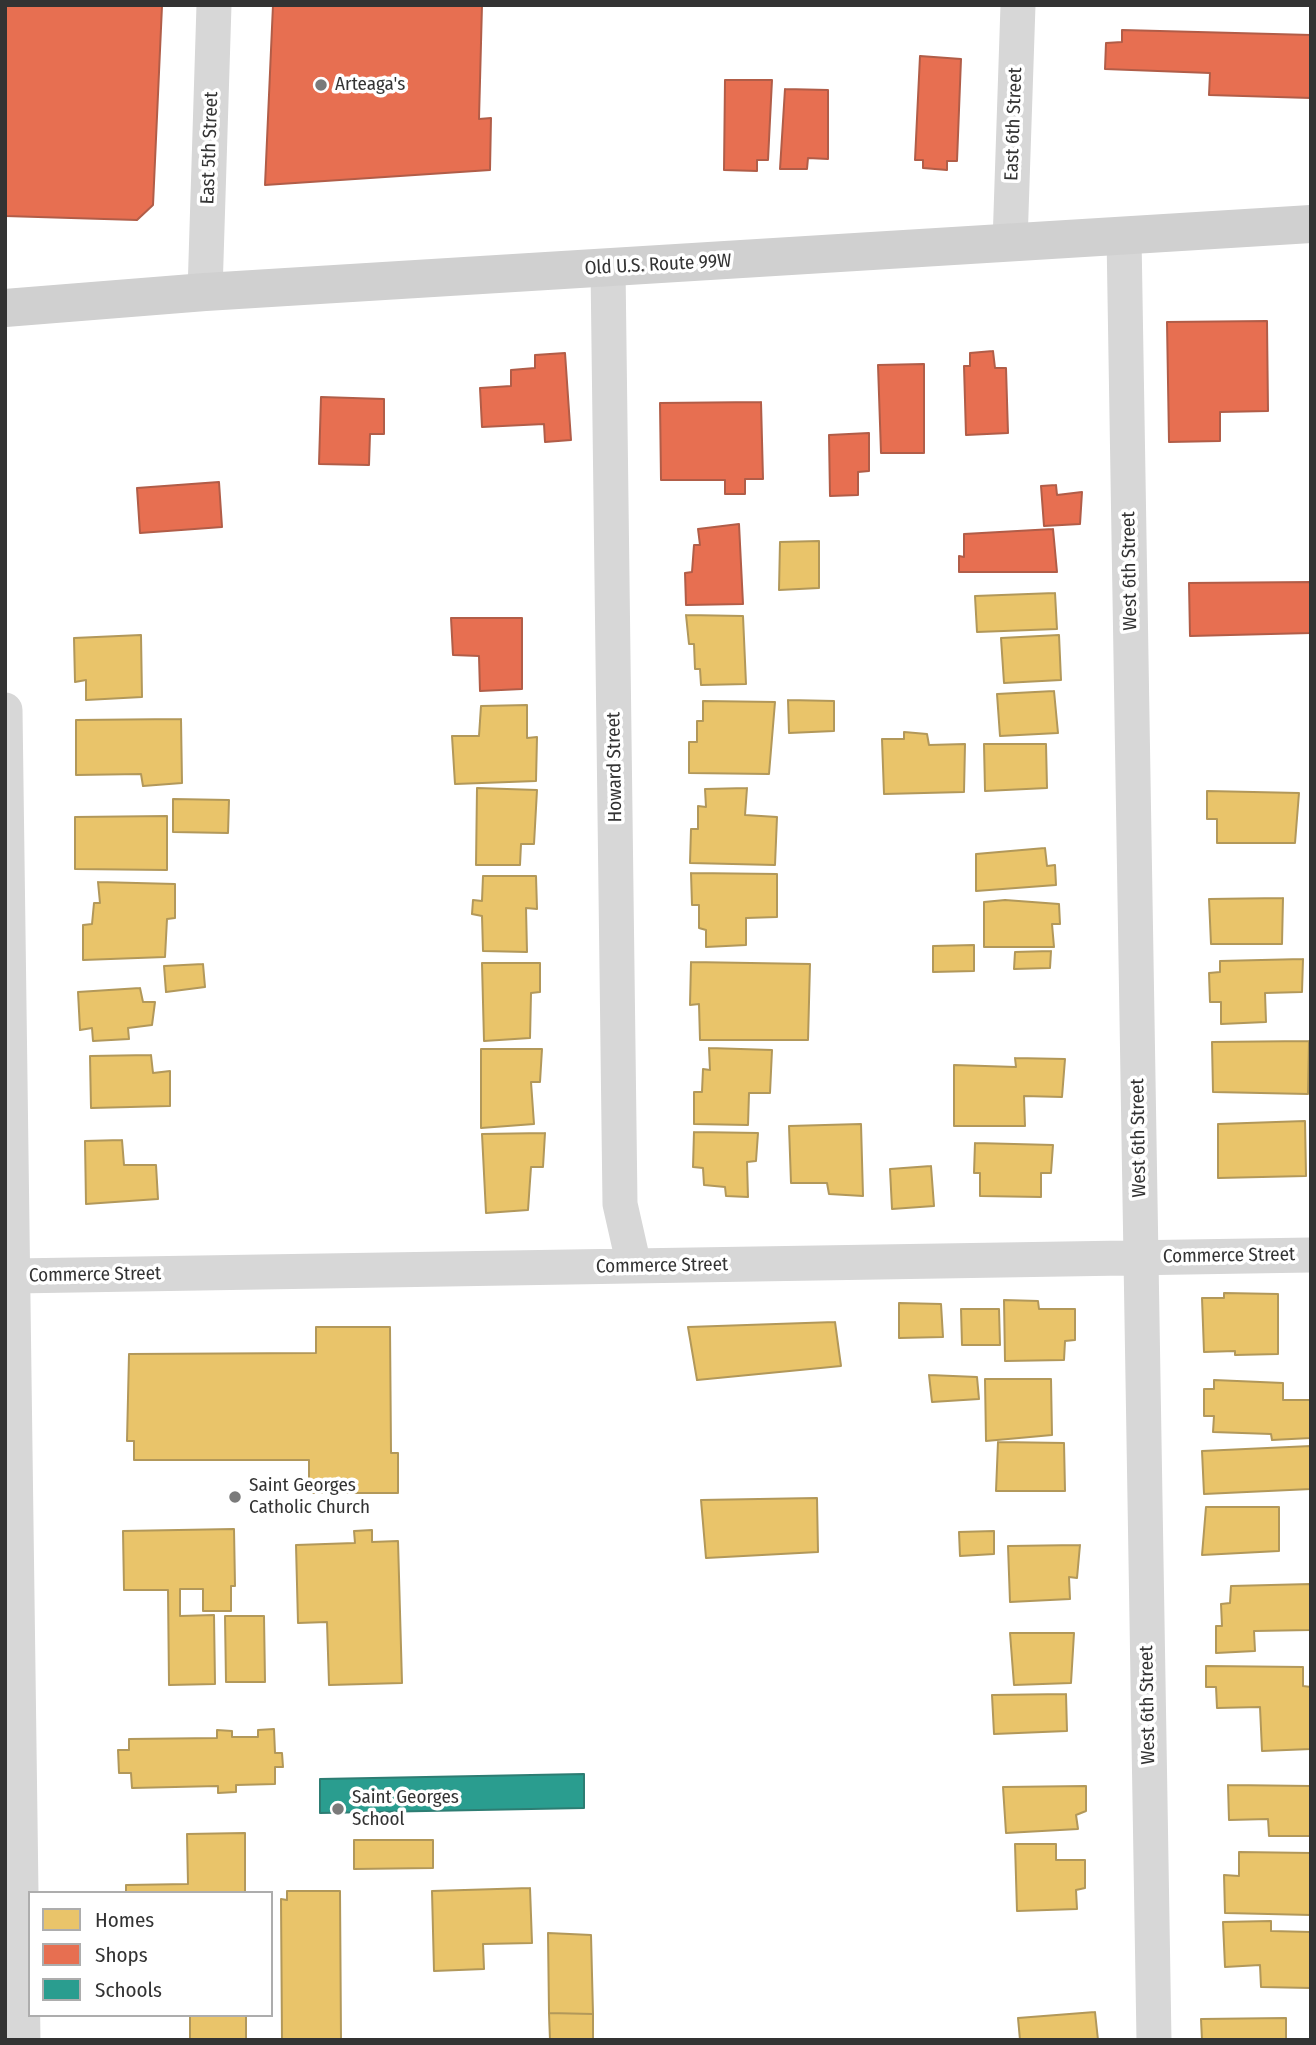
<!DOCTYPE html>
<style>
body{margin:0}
#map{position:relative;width:1316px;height:2045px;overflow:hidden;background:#fff;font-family:"Fira Sans Condensed",sans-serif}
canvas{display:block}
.frame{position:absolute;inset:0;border:7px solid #333;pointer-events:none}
.legend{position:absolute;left:28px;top:1891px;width:245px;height:126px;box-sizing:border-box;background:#fff;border:2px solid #adadad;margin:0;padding:9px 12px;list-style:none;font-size:21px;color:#333}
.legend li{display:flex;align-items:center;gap:14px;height:35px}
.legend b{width:35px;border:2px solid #adadad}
</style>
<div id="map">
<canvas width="1316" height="2045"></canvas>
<div class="frame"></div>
<ul class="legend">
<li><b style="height:19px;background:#e9c46a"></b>Homes</li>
<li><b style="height:19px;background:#e76f51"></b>Shops</li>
<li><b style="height:19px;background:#2a9d8f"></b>Schools</li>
</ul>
</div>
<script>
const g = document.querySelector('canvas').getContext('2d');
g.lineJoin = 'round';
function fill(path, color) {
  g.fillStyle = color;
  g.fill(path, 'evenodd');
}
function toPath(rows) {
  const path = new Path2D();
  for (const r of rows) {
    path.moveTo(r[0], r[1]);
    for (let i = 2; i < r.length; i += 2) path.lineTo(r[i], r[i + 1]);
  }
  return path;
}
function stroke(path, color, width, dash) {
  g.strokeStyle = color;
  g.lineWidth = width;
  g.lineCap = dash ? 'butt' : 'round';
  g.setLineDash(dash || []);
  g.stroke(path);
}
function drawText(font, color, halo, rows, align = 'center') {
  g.font = font + ' "Fira Sans Condensed",sans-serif';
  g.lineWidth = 7;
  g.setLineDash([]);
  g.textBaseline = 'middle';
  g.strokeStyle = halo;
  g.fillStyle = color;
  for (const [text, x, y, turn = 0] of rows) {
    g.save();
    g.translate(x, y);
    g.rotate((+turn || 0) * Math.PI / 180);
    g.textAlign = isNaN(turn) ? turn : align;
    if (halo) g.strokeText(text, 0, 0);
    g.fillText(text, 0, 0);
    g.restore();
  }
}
const homes = toPath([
 [819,541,819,588,779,590,780,542,819,541],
 [1055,593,1057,629,977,632,975,596,1055,593],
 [686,615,743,616,746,684,701,685,700,669,695,669,694,644,689,644,686,615],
 [141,635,142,697,86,700,86,680,75,682,74,638,141,635],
 [1059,635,1061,680,1004,683,1001,638,1059,635],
 [1054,691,1058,733,1000,736,997,694,1054,691],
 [788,700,834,701,834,731,789,733,788,700],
 [703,701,775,702,769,774,689,773,689,742,697,742,697,721,703,721,703,701],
 [527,705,527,738,537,737,536,781,455,784,452,736,479,736,481,706,527,705],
 [181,719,182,783,143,786,141,774,76,775,76,720,181,719],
 [904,732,927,734,929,745,965,744,964,792,884,794,882,739,904,739,904,732],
 [984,744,1046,744,1047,788,985,791,984,744],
 [477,788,537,790,534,844,521,844,520,865,476,865,477,788],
 [747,788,745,815,777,817,775,865,690,863,691,829,698,829,698,806,706,807,705,789,747,788],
 [1207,791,1299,793,1295,843,1217,843,1217,819,1207,819,1207,791],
 [173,799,229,800,228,833,173,832,173,799],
 [167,816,167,870,75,869,75,817,167,816],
 [1045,848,1047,866,1055,865,1056,885,976,891,976,854,1045,848],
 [691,873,777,874,777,917,746,918,746,945,706,947,706,930,699,928,699,905,692,905,691,873],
 [483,876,536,876,537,909,526,908,527,952,483,951,482,916,472,914,473,900,482,901,483,876],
 [98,882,175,884,175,918,167,919,165,957,83,960,83,925,92,924,94,903,100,903,98,882],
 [1283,898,1282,944,1211,944,1209,899,1283,898],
 [1005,900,1059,904,1060,924,1052,924,1054,947,984,947,984,902,1005,900],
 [974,945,974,971,933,972,933,946,974,945],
 [1051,951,1050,968,1014,969,1015,952,1051,951],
 [1303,959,1302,992,1265,993,1266,1022,1221,1024,1221,1002,1210,1002,1209,973,1220,972,1220,961,1303,959],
 [691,962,810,964,808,1040,700,1040,699,1004,690,1005,691,962],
 [482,963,540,963,540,992,531,993,530,1038,484,1041,482,963],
 [203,964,205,987,166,992,164,966,203,964],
 [140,988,143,1002,155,1002,152,1025,128,1028,129,1039,93,1041,92,1028,80,1030,78,992,140,988],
 [1309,1041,1308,1094,1213,1092,1212,1042,1309,1041],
 [709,1048,772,1050,770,1093,749,1093,748,1125,694,1124,694,1092,702,1092,703,1069,710,1070,709,1048],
 [481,1049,542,1049,540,1082,531,1082,534,1124,481,1128,481,1049],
 [151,1055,153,1073,170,1071,170,1106,91,1108,90,1056,151,1055],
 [1015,1058,1065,1059,1062,1097,1024,1096,1025,1126,954,1126,954,1065,1016,1067,1015,1058],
 [1305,1121,1306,1176,1218,1178,1218,1124,1305,1121],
 [861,1124,863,1196,829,1194,827,1183,791,1183,789,1126,861,1124],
 [694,1132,758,1133,756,1161,747,1162,748,1197,726,1196,725,1187,704,1185,703,1168,693,1167,694,1132],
 [545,1133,543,1167,531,1167,528,1210,486,1213,482,1134,545,1133],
 [122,1140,124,1165,156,1165,158,1199,86,1204,85,1141,122,1140],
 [975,1143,1053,1145,1051,1173,1041,1173,1041,1197,980,1196,980,1173,974,1173,975,1143],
 [931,1166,934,1206,892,1209,890,1169,931,1166],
 [1224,1293,1278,1294,1278,1354,1235,1355,1235,1351,1204,1352,1202,1298,1224,1298,1224,1293],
 [1004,1300,1038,1301,1039,1309,1075,1309,1075,1340,1065,1341,1064,1360,1005,1361,1004,1300],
 [899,1303,941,1304,943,1337,899,1338,899,1303],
 [961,1309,999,1309,1000,1345,962,1345,961,1309],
 [835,1322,841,1366,697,1380,688,1327,835,1322],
 [316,1327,390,1327,391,1453,398,1453,398,1493,309,1493,309,1460,134,1460,134,1441,127,1441,129,1354,316,1353,316,1327],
 [929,1375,977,1377,979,1399,932,1402,929,1375],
 [985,1379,1051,1379,1052,1435,986,1441,985,1379],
 [1214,1380,1283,1383,1283,1400,1311,1400,1311,1438,1272,1440,1271,1434,1213,1432,1214,1416,1204,1416,1204,1389,1214,1389,1214,1380],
 [998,1442,1064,1443,1065,1491,996,1491,998,1442],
 [1311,1446,1311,1489,1204,1494,1202,1451,1311,1446],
 [817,1498,818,1552,706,1558,701,1500,817,1498],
 [1206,1507,1279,1507,1279,1551,1202,1555,1206,1507],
 [234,1529,235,1586,231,1586,231,1611,203,1611,203,1589,180,1589,180,1616,214,1615,215,1684,169,1685,168,1590,124,1590,123,1531,234,1529],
 [372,1530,372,1542,398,1541,402,1683,329,1685,327,1622,298,1623,296,1545,355,1543,354,1531,372,1530],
 [994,1531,994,1554,960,1556,959,1532,994,1531],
 [1080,1545,1077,1578,1069,1577,1070,1599,1010,1602,1008,1546,1080,1545],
 [1311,1584,1311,1630,1254,1631,1255,1651,1216,1653,1216,1626,1222,1626,1221,1604,1230,1603,1231,1586,1311,1584],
 [225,1616,264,1616,265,1682,226,1682,225,1616],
 [1010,1633,1074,1633,1071,1683,1014,1685,1010,1633],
 [1206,1666,1303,1667,1303,1686,1311,1687,1311,1749,1262,1751,1260,1707,1217,1708,1216,1687,1206,1687,1206,1666],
 [1066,1694,1067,1731,994,1734,992,1695,1066,1694],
 [274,1729,275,1753,282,1753,283,1767,275,1767,275,1784,236,1785,236,1792,218,1793,218,1786,132,1788,131,1773,119,1773,118,1750,129,1750,129,1739,217,1738,217,1730,232,1731,232,1737,258,1737,258,1730,274,1729],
 [1228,1785,1311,1786,1311,1836,1269,1836,1268,1819,1229,1820,1228,1785],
 [1086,1786,1086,1811,1076,1815,1078,1829,1006,1833,1003,1787,1086,1786],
 [245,1833,245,1893,126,1893,126,1885,188,1884,187,1834,245,1833],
 [354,1840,433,1840,433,1868,354,1869,354,1840],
 [1015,1844,1056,1844,1056,1860,1085,1860,1085,1888,1076,1890,1077,1909,1017,1911,1015,1844],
 [1239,1852,1311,1853,1311,1915,1225,1913,1224,1875,1239,1876,1239,1852],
 [530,1888,532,1943,483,1944,484,1969,434,1971,432,1891,530,1888],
 [287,1891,340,1891,341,2040,282,2040,281,1899,287,1900,287,1891],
 [1271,1921,1271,1931,1311,1932,1311,1988,1261,1987,1260,1965,1225,1967,1223,1922,1271,1921],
 [548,1933,591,1935,593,2014,549,2013,548,1933],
 [1095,2012,1098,2040,1020,2040,1018,2018,1095,2012],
 [549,2013,593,2014,593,2040,550,2040,549,2013],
 [190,2015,246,2015,246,2040,190,2040,190,2015],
 [1286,2018,1286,2040,1202,2040,1201,2019,1286,2018]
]);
const shops = toPath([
 [5,5,162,6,153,205,137,220,5,216,5,5],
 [273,5,482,5,479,119,491,118,490,170,265,185,273,5],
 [1122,30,1311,35,1311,98,1209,95,1210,73,1105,69,1106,43,1122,42,1122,30],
 [920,56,961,59,957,161,947,161,947,170,923,168,923,160,915,160,920,56],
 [725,80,772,80,768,160,757,160,757,171,724,170,725,80],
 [785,89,828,90,828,159,808,158,807,169,780,169,785,89],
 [1267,321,1268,411,1220,412,1220,441,1169,442,1167,322,1267,321],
 [993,351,995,368,1006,368,1008,433,966,435,964,366,970,366,970,353,993,351],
 [565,353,571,440,545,442,544,424,482,427,480,388,511,386,511,370,535,368,535,355,565,353],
 [924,364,924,453,881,453,878,365,924,364],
 [321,397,384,399,384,434,370,434,369,465,319,464,321,397],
 [761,402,763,479,745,479,745,494,725,494,725,480,661,480,660,403,761,402],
 [869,433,869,471,858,472,858,495,830,496,829,435,869,433],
 [219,482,222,527,140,533,137,488,219,482],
 [1056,485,1057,495,1082,492,1080,524,1044,526,1041,486,1056,485],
 [739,524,743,604,686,605,685,573,692,572,694,545,700,545,698,529,739,524],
 [1053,529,1057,572,959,572,959,556,964,557,964,534,1053,529],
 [1311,582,1311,633,1190,636,1189,583,1311,582],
 [451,618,522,618,522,689,480,691,479,656,453,655,451,618]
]);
const schools = toPath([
 [584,1774,584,1808,320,1813,320,1779,584,1774]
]);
const street = toPath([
 [1124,236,1154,2040],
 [1010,243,1018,5],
 [608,267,620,1204,634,1266],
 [205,292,214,5],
 [5,710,23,2040],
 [14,1276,1311,1255]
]);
const secondary = toPath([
 [5,308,205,292,1311,224]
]);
const markers = [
 [321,85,7,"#7a7a7a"],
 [235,1497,7,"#7a7a7a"],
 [338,1809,7,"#7a7a7a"]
];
const poiNames = [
 ["Arteaga's",335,85],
 ["Saint Georges",249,1486],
 ["Catholic Church",249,1508],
 ["Saint Georges",352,1798],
 ["School",352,1820]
];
const streetNames = [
 ["East 6th Street",1014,124,-88],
 ["East 5th Street",210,148,-88],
 ["Old U.S. Route 99W",658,265,-3],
 ["West 6th Street",1130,571,-91],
 ["Howard Street",615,767,-91],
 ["West 6th Street",1139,1138,-91],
 ["Commerce Street",1229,1256,-1],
 ["Commerce Street",662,1266,-1],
 ["Commerce Street",95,1275,-1],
 ["West 6th Street",1148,1705,-91]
];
fill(homes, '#e9c46a');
stroke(homes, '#b2985a', 2);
fill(shops, '#e76f51');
stroke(shops, '#b15d48', 2);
fill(schools, '#2a9d8f');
stroke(schools, '#2d7d73', 2);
stroke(street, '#d7d7d7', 35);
stroke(secondary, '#d0d0d0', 38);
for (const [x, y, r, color] of markers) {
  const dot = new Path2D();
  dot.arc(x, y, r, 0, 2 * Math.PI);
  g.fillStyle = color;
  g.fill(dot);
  stroke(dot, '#fff', 2.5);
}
drawText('19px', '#333', '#fff', poiNames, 'left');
drawText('19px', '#333', '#fff', streetNames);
</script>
